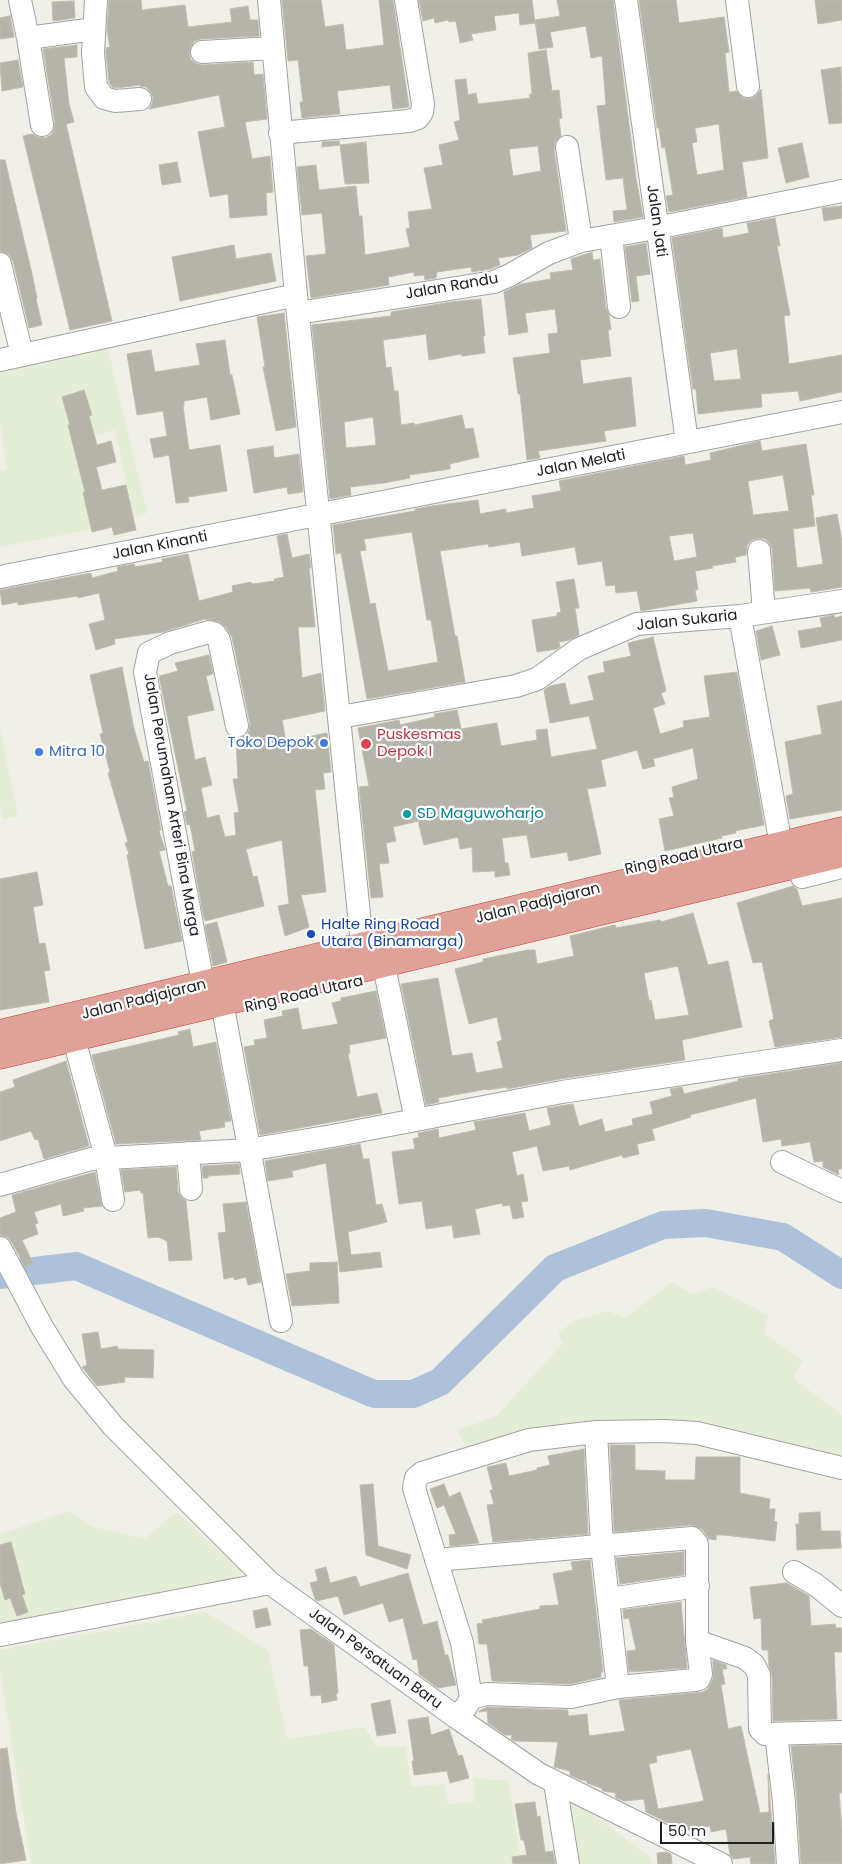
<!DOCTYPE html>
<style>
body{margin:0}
#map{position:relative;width:842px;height:1864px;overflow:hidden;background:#f0f0e8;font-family:Poppins,sans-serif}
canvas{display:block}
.scale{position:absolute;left:660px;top:1822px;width:114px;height:22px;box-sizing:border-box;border:2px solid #212121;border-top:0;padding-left:6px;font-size:15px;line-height:18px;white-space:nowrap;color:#212121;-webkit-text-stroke:4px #fff;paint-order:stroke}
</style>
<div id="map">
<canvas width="842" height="1864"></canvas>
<div class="scale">50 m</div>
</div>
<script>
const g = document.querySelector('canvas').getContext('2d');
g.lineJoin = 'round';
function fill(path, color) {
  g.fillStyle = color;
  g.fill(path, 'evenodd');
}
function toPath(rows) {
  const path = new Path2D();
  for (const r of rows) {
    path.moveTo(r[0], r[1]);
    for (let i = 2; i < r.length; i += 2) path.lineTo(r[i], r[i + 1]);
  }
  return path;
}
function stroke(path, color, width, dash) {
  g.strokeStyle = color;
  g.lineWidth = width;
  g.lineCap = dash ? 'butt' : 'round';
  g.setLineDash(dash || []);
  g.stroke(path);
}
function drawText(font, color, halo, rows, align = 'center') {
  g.font = font + ' Poppins,sans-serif';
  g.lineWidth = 4.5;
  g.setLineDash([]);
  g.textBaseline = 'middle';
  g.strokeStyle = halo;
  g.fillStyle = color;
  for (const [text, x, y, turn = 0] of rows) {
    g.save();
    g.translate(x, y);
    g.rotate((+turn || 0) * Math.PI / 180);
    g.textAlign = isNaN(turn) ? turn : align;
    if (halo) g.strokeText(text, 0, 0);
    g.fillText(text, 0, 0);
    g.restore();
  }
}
const farmland = toPath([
 [107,345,147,513,134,517,115,430,78,440,98,528,0,547,0,471,7,469,0,424,0,367],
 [0,727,18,816,3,819,0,805],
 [672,1282,692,1294,713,1287,768,1315,764,1333,803,1361,793,1378,842,1415,842,1456,649,1424,470,1453,457,1430,497,1416,563,1343,558,1333,574,1321,608,1311,625,1318],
 [69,1511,93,1527,145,1539,176,1512,242,1571,233,1583,0,1628,0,1534],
 [205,1612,268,1650,287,1739,365,1727,376,1747,406,1747,411,1787,444,1784,448,1804,474,1802,474,1778,509,1781,521,1864,31,1864,0,1671,0,1650],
 [570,1797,651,1858,652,1864,578,1864]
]);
const river = toPath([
 [0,1275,76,1266,374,1394,413,1394,440,1382,555,1268,663,1225,706,1223,783,1237,842,1275]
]);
const building = toPath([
 [109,0,141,0,142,10,185,5,188,27,232,22,230,9,248,6,250,20,258,20,259,36,201,39,194,41,191,46,189,53,191,60,197,64,202,65,253,62,254,75,263,74,267,119,245,122,252,159,270,156,273,192,266,193,267,215,230,218,228,194,210,197,198,132,225,127,219,95,149,109,152,104,153,97,150,91,146,87,140,86,140,85,116,88,112,87,109,82,106,53,106,48,110,47,107,30,109,0],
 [282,0,321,0,325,27,343,24,346,50,384,45,379,0,393,0,409,107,393,109,390,85,337,91,340,114,302,118,300,102,303,102,298,60,288,61,282,0],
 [419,0,532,0,535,23,520,25,519,13,494,16,496,30,471,34,473,40,460,43,456,21,449,22,448,20,435,23,434,18,423,21,419,0],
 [557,0,613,0,636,178,643,217,614,222,613,211,627,210,623,178,606,180,597,106,606,105,602,56,591,58,586,26,550,32,553,47,539,49,535,20,560,16,557,0],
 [639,0,676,0,679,23,724,17,729,52,725,53,729,92,736,91,743,98,749,99,756,96,761,89,768,158,742,162,747,197,669,212,666,196,673,195,665,147,662,148,659,128,657,128,639,0],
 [719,124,724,170,697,175,692,143,697,142,695,128,719,124],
 [815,0,842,0,842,20,818,24,815,0],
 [74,1,75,18,53,21,52,2,74,1],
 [10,16,14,37,0,39,0,18,10,16],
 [77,45,77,57,64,58,69,104,74,122,66,124,112,321,70,330,23,136,32,134,38,137,45,138,51,135,54,129,55,123,43,49,77,45],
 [546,50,552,91,559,90,562,118,559,119,561,136,555,142,554,149,566,231,530,235,532,248,518,255,498,258,500,265,490,269,472,272,471,267,437,272,436,278,425,280,424,275,414,276,414,272,388,277,389,285,311,298,306,256,326,254,322,213,302,215,297,167,316,165,319,190,356,186,359,216,362,216,365,255,410,247,406,229,410,228,408,212,432,209,424,168,443,165,439,145,459,140,454,122,460,120,455,80,466,79,468,95,476,93,478,104,530,98,529,94,532,94,528,53,546,50],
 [538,146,541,171,513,176,509,149,538,146],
 [18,60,23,87,2,91,0,63,18,60],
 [841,67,842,123,829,124,821,70,841,67],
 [339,141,340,145,322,147,322,142,339,141],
 [366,142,369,183,345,184,340,145,366,142],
 [802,143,809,177,786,183,778,148,802,143],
 [0,160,5,160,32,274,37,298,36,299,42,325,29,328,13,261,9,255,0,251,0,160],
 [177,162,181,182,162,185,159,165,177,162],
 [842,206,842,218,824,221,822,208,842,206],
 [775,218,780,246,777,246,790,315,784,316,789,364,842,355,842,392,800,401,798,391,761,394,762,407,698,414,696,389,693,389,688,355,672,238,722,228,723,238,749,233,747,223,775,218],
 [737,349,741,379,714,381,710,353,737,349],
 [646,243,650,274,636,276,639,301,632,302,625,247,646,243],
 [234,245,236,259,271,253,276,281,180,301,172,257,234,245],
 [592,252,593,260,600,259,606,308,609,315,611,330,608,330,611,356,580,360,583,384,631,377,636,426,604,431,606,441,538,451,540,458,527,460,520,394,518,394,513,358,550,353,548,334,558,333,555,309,525,313,528,332,509,335,504,292,521,284,551,279,550,273,573,270,571,259,592,252],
 [481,299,485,336,483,336,485,353,462,356,461,354,429,360,426,334,383,340,386,368,391,367,394,391,398,391,401,425,414,423,415,425,462,415,465,429,473,428,479,457,450,464,450,469,409,475,410,478,384,483,350,487,351,495,330,499,312,325,391,316,391,312,451,302,481,299],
 [373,417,376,445,346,448,344,422,373,417],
 [284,313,296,427,276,431,263,367,265,367,257,317,284,313],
 [225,340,230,375,232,375,240,414,211,420,207,397,184,401,184,406,183,407,189,450,220,445,227,491,188,497,189,502,176,503,169,455,154,458,150,439,167,436,163,411,137,415,127,354,151,350,155,372,200,365,196,344,225,340],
 [84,390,92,415,89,416,97,445,111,441,116,462,96,467,102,490,126,485,136,530,114,535,112,527,92,532,83,492,85,492,68,425,70,425,62,397,84,390],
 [760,441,762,451,806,444,814,495,811,495,815,526,793,529,797,568,823,564,816,518,837,514,842,541,842,587,811,592,810,588,775,591,772,549,769,543,765,539,758,538,752,540,747,545,746,555,735,557,736,562,712,566,713,568,695,571,698,590,695,590,697,601,641,611,637,591,616,593,615,585,606,586,602,561,578,565,575,547,522,556,520,542,489,547,488,544,440,551,455,636,457,636,465,682,367,699,341,553,336,554,333,525,415,511,415,509,432,506,478,500,480,514,506,509,506,513,534,508,532,496,561,491,559,481,684,456,685,465,711,460,710,453,760,441],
 [783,475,789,511,753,515,748,481,783,475],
 [412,532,427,620,431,620,438,662,388,671,375,603,370,604,360,551,366,550,364,539,412,532],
 [693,533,697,557,674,561,669,536,693,533],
 [273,446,274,458,299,454,303,492,288,494,287,487,254,493,247,450,273,446],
 [287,534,292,558,309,554,311,568,309,568,315,627,298,627,302,678,321,673,325,711,282,720,286,741,327,733,331,772,323,773,325,789,315,790,326,892,301,895,309,927,285,936,278,906,289,904,282,840,246,849,253,877,257,876,264,906,205,921,203,914,192,852,195,851,190,824,187,825,184,812,187,811,159,676,178,671,175,663,209,655,213,674,206,676,214,710,187,716,195,760,205,757,212,785,201,788,207,818,219,815,225,837,236,835,234,813,239,812,233,779,238,779,236,739,246,735,249,731,250,724,232,637,226,627,219,622,205,619,163,632,114,639,115,644,96,650,89,624,105,620,99,593,78,598,78,596,18,605,18,602,2,605,0,590,91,573,92,578,118,571,117,567,134,564,135,567,163,562,162,559,188,554,199,601,233,592,232,586,251,582,252,584,275,581,274,579,284,577,277,536,287,534],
 [574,579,579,608,575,608,579,635,569,640,559,642,560,647,556,649,537,652,532,620,557,616,557,613,561,612,556,582,574,579],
 [834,615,835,618,842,616,842,640,801,648,798,631,822,627,820,618,834,615],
 [772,626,780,655,761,660,756,631,772,626],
 [653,637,666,691,661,693,665,704,653,708,660,734,684,727,683,721,710,717,704,676,737,672,764,825,735,831,736,833,721,836,722,838,665,851,659,819,674,816,669,798,674,797,672,787,698,779,693,748,653,759,655,766,643,769,637,750,601,760,606,786,587,789,601,854,569,861,567,852,531,858,527,835,502,838,505,863,508,863,510,875,495,877,495,871,473,872,472,847,460,849,458,837,424,845,418,821,393,827,396,841,386,843,389,863,379,864,383,897,371,898,359,787,369,786,358,728,399,720,400,725,435,717,434,714,457,710,461,729,497,723,501,746,537,740,536,730,547,729,551,757,597,749,589,716,550,723,544,690,550,686,565,683,570,705,594,700,588,676,605,672,603,662,631,656,628,643,653,637],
 [122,667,134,729,144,762,148,761,161,830,159,831,165,850,159,851,168,886,171,886,182,941,145,949,127,855,129,854,125,843,128,842,108,773,110,772,100,734,103,733,90,675,122,667],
 [842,701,842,810,790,819,786,796,793,794,785,742,822,734,817,706,842,701],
 [37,872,43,905,33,907,39,944,45,943,50,970,44,971,49,1002,0,1010,0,879,37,872],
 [793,886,797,889,802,906,842,898,842,1037,775,1047,769,1021,774,1019,762,962,753,963,737,903,793,886],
 [693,913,708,965,728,961,742,1027,682,1040,685,1060,560,1079,507,1089,507,1087,487,1090,487,1089,438,1098,439,1102,426,1105,401,984,438,978,452,1056,472,1053,476,1073,503,1068,497,1042,502,1040,497,1017,469,1024,455,969,483,962,483,959,528,950,535,950,537,964,574,956,570,936,615,925,616,928,660,920,661,922,693,913],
 [678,966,689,1015,655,1020,651,1000,649,1001,644,973,678,966],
 [217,922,227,962,213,966,205,925,217,922],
 [376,991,386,1038,349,1045,350,1053,348,1054,357,1097,377,1093,382,1113,260,1135,244,1047,255,1045,254,1040,267,1038,264,1020,283,1016,282,1011,298,1008,302,1030,338,1024,332,1003,341,1001,341,998,376,991],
 [190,1029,193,1047,216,1042,231,1121,224,1122,225,1127,199,1131,201,1140,116,1144,92,1055,179,1035,178,1032,190,1029],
 [66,1061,89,1146,44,1159,38,1139,35,1140,31,1131,0,1141,0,1092,15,1087,13,1080,66,1061],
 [842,1063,842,1169,838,1169,839,1175,823,1167,823,1161,814,1162,810,1142,782,1146,781,1139,763,1142,756,1098,690,1115,691,1117,652,1129,655,1140,637,1144,639,1154,623,1158,622,1155,570,1170,569,1166,543,1171,537,1146,512,1152,517,1176,523,1174,528,1201,521,1202,524,1217,513,1219,510,1205,503,1206,502,1203,475,1209,480,1234,454,1238,452,1225,426,1229,422,1201,399,1204,392,1152,415,1149,413,1139,419,1137,418,1133,438,1129,439,1138,476,1130,474,1122,525,1113,529,1131,551,1125,547,1108,573,1104,579,1126,602,1119,605,1132,633,1125,632,1119,653,1114,650,1102,672,1096,670,1089,682,1087,684,1094,738,1081,738,1079,842,1063],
 [360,1144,363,1159,369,1159,376,1205,382,1204,387,1222,348,1232,351,1255,380,1252,382,1267,340,1272,326,1163,292,1171,293,1177,268,1181,265,1161,360,1144],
 [239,1164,240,1174,208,1176,208,1178,203,1178,202,1166,239,1164],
 [176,1167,178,1191,181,1197,186,1201,192,1260,169,1261,167,1241,158,1237,148,1238,143,1193,141,1193,140,1190,125,1192,121,1170,176,1167],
 [95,1172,102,1206,83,1208,84,1211,63,1216,61,1204,34,1212,38,1223,35,1224,38,1234,22,1240,33,1263,25,1266,11,1241,7,1237,0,1235,0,1218,16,1212,12,1195,95,1172],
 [246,1202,261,1282,248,1285,246,1277,234,1280,234,1277,224,1279,218,1233,226,1232,223,1204,246,1202],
 [337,1262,339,1303,292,1306,286,1274,310,1271,310,1263,337,1262],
 [98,1332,101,1349,117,1346,118,1349,154,1350,153,1378,124,1377,125,1382,97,1386,82,1367,87,1365,82,1334,98,1332],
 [610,1445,635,1445,635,1470,665,1471,665,1480,695,1480,696,1457,740,1457,740,1493,770,1499,769,1509,775,1509,774,1521,777,1522,775,1541,724,1535,716,1535,716,1540,709,1539,702,1529,691,1525,614,1532,610,1445],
 [584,1449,588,1534,493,1542,487,1505,494,1504,490,1490,493,1490,487,1467,506,1463,509,1476,537,1470,537,1468,550,1465,548,1456,584,1449],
 [373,1484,378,1546,411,1555,407,1569,366,1555,360,1485,373,1484],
 [444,1484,449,1497,460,1492,479,1543,450,1546,449,1535,456,1534,444,1505,437,1508,430,1489,444,1484],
 [820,1512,821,1531,840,1531,841,1548,797,1550,796,1524,799,1524,799,1513,820,1512],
 [11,1542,25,1594,22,1595,28,1612,17,1616,10,1598,5,1600,0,1583,0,1545,11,1542],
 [684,1552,684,1575,620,1584,616,1558,684,1552],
 [590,1560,603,1672,601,1672,601,1677,570,1684,492,1681,487,1644,479,1644,477,1624,483,1623,482,1620,540,1609,540,1606,559,1605,553,1574,573,1570,571,1562,590,1560],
 [326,1567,330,1583,356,1576,360,1587,408,1573,423,1625,437,1621,445,1655,448,1655,456,1685,438,1688,419,1674,417,1659,413,1660,403,1618,389,1622,383,1603,344,1615,338,1596,317,1601,315,1599,310,1583,318,1581,315,1570,326,1567],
 [787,1583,809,1596,811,1626,835,1624,836,1628,842,1628,842,1652,834,1652,837,1719,773,1721,772,1675,769,1666,768,1650,762,1650,761,1618,754,1619,750,1587,787,1583],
 [681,1602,687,1668,629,1672,627,1651,636,1650,629,1618,624,1619,623,1610,681,1602],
 [267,1608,271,1625,256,1628,253,1611,267,1608],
 [311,1629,334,1645,338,1693,336,1694,337,1700,322,1703,321,1695,311,1696,308,1666,304,1666,300,1630,311,1629],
 [713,1660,726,1665,727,1669,722,1669,725,1684,721,1685,728,1729,741,1726,760,1813,769,1812,768,1774,775,1864,751,1864,750,1857,733,1859,730,1855,726,1829,711,1832,710,1826,684,1831,646,1812,644,1799,624,1801,616,1798,615,1793,603,1791,601,1788,587,1783,587,1781,581,1780,570,1775,570,1771,554,1767,558,1742,514,1741,511,1739,512,1735,505,1735,488,1723,487,1711,479,1712,479,1711,487,1707,568,1710,568,1716,587,1714,589,1736,625,1731,619,1700,703,1692,708,1689,713,1679,713,1660],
 [691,1749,704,1801,658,1809,649,1764,657,1762,656,1756,691,1749],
 [390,1700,396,1733,377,1736,371,1704,390,1700],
 [428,1717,431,1735,449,1729,458,1756,462,1755,469,1778,450,1783,447,1771,414,1775,412,1761,414,1761,408,1720,428,1717],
 [842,1745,842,1793,839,1793,842,1829,842,1864,801,1864,797,1801,791,1746,842,1745],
 [7,1748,16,1813,26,1860,0,1864,0,1749,7,1748],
 [535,1802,537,1817,540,1816,545,1852,553,1851,555,1864,513,1864,512,1857,527,1855,524,1840,521,1840,515,1804,535,1802],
 [666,1852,671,1854,672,1864,658,1864,657,1853,666,1852]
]);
const minor = toPath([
 [20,0,28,38,42,125],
 [96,0,93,53,96,87,104,98,115,101,140,99],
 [269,0,296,295,361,934],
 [626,0,687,442],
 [737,0,748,86],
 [28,38,94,29],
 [202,52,273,48],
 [280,133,409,121,418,118,422,112,423,104,406,0],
 [567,147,581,241],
 [611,236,619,307],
 [0,264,22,355],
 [298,313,494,282,510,275,549,253,581,241,656,228,842,191],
 [0,360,296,295],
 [759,551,764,612],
 [0,577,842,412],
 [740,616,779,834],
 [340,717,516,686,537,679,579,649,637,624,740,616,842,601],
 [802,877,842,867],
 [201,973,145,672,149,653,170,643,209,632,215,634,219,640,237,726],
 [386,976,416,1120],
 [224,1013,281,1321],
 [77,1050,106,1157,113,1200],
 [188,1153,191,1189],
 [782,1162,842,1191],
 [0,1185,91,1159,248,1150,332,1136,562,1092,842,1050],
 [0,1248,42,1327,74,1379,113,1426,270,1583,456,1717,539,1774,721,1864],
 [596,1432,602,1547,618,1687],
 [436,1560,692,1538,697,1544,697,1641,745,1658,754,1665,759,1675,760,1729,765,1734,842,1732],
 [794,1572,816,1585,842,1606],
 [609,1599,698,1586],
 [0,1635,270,1583],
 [471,1698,486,1694,571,1697,618,1687,695,1680,699,1679,701,1674,697,1641],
 [456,1717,466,1707,471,1698,462,1643,414,1488,416,1478,422,1473,529,1440,596,1432,664,1431,697,1433,842,1468],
 [776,1734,784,1802,788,1864],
 [555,1783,568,1864]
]);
const highway = toPath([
 [0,1034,842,831],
 [0,1055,842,853]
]);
const markers = [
 [324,743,5,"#3f7fe0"],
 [366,744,6,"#e0444e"],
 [39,752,5,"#3f7fe0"],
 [407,814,5,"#0f9aa8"],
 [311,934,5,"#1a4fb4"]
];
const streetNames = [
 ["Jalan Jati",656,221,82],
 ["Jalan Randu",452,287,-10],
 ["Jalan Melati",581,464,-11],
 ["Jalan Kinanti",160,546,-11],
 ["Jalan Sukaria",687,621,-6],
 ["Jalan Perumahan Arteri Bina Marga",171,805,80],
 ["Ring Road Utara",684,857,-13],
 ["Jalan Padjajaran",538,904,-14],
 ["Ring Road Utara",304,995,-13],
 ["Jalan Padjajaran",144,1000,-14],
 ["Jalan Persatuan Baru",375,1659,36]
];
const healthNames = [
 ["Puskesmas",377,735],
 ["Depok I",377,752]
];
const shopNames = [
 ["Toko Depok",314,743],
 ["Mitra 10",49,752,"left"]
];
const cultureNames = [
 ["SD Maguwoharjo",417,814]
];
const transitNames = [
 ["Halte Ring Road",321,925],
 ["Utara (Binamarga)",321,942]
];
fill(farmland, '#e4edd6');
stroke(river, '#adc1da', 28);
fill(building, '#b6b3ab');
stroke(building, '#c1bcac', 1);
stroke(minor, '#a2a2a2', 24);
stroke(highway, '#cc383a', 29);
stroke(minor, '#fff', 22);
stroke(highway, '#e0a298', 28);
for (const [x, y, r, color] of markers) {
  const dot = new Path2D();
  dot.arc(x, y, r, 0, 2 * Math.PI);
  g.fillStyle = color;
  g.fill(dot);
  stroke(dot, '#fff', 2);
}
drawText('15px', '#212121', '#fff', streetNames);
drawText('15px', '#be3a42', '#fff', healthNames, 'left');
drawText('15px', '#366cbe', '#fff', shopNames, 'right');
drawText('15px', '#0d838f', '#fff', cultureNames, 'left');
drawText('15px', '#164399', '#fff', transitNames, 'left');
</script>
